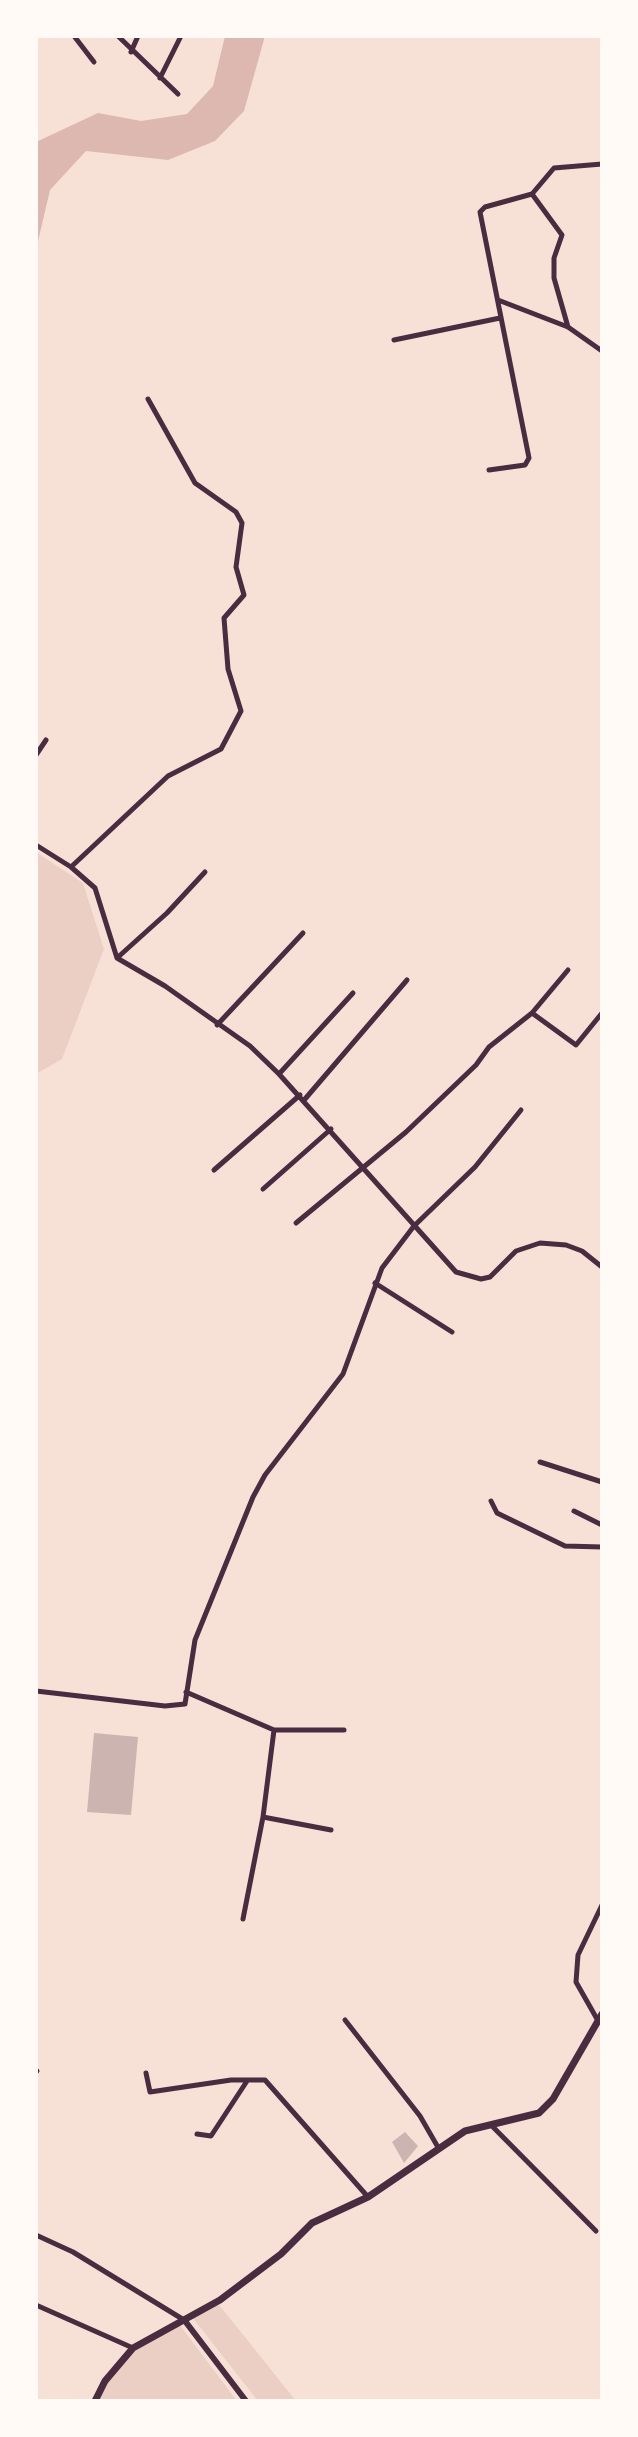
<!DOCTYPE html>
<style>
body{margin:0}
#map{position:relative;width:638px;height:2437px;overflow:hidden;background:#f7e1d7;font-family:Rubik,sans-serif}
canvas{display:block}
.frame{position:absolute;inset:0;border:38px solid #fffaf5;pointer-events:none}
</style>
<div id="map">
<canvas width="638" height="2437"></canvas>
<div class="frame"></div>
</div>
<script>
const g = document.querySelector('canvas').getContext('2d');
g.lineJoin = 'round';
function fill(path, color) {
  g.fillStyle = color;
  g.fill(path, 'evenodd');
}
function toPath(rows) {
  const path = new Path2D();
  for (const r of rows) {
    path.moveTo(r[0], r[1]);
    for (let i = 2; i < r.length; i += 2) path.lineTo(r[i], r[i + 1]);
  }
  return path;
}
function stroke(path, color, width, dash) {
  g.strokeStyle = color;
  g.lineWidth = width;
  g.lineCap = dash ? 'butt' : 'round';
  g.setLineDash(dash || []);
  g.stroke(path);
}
const green = toPath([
 [36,852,83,883,104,949,62,1059,36,1074],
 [216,2302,225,2312,296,2401,258,2401,192,2317],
 [179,2324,237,2401,95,2401,124,2357]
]);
const water = toPath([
 [225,36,265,36,244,111,215,141,168,160,86,151,50,190,36,250,36,142,98,113,141,121,187,114,213,86]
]);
const building = toPath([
 [94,1733,138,1737,131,1815,87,1812],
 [405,2132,418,2146,404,2163,392,2142]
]);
const minor = toPath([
 [74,36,94,62],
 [118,36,178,94],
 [131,52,138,36],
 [160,78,181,36],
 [532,194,562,235,554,258,554,278,568,327],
 [498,300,568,327,602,351],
 [394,340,500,318],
 [489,470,525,465,529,458,480,212,485,207,532,194,554,168,602,164],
 [36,755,46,740],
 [36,845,71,867,95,888,117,958,165,986,250,1046,279,1074,456,1272,481,1279,490,1277,516,1251,540,1243,566,1245,582,1251,602,1267],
 [71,867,168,776,221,749,241,711,228,669,224,618,244,595,236,567,242,523,236,512,195,483,148,399],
 [117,958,167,913,205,872],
 [532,1013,576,1045,602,1013],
 [217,1025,303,933],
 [279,1074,353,993],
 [305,1099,407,980],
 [214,1170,300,1095],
 [263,1189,331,1129],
 [296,1223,406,1132,476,1065,489,1047,532,1013,568,970],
 [375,1283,452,1332],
 [540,1462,602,1482],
 [491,1501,497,1513,565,1546,602,1547],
 [574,1511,602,1525],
 [36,1691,165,1706,185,1704,195,1640,253,1497,265,1475,343,1374,382,1268,414,1226,475,1167,521,1110],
 [186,1692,274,1730,263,1817,243,1919],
 [274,1730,344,1730],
 [263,1817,331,1830],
 [597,2019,576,1982,578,1955,602,1905],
 [345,2020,420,2116,439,2149],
 [36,2070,37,2071],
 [146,2073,150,2092,231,2080,265,2080,368,2197],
 [491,2125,596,2231],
 [197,2134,211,2136,247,2081],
 [36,2235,73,2252,184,2320],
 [36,2305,133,2348]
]);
const tertiary = toPath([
 [185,2321,246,2401]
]);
const secondary = toPath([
 [95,2401,105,2381,133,2348,220,2300,281,2254,312,2223,368,2197,465,2131,539,2113,553,2099,602,2014]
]);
fill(green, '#ebcfc5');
fill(water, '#dcb8b0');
fill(building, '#ccb4b1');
stroke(minor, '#4a2c40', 5);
stroke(tertiary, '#4a2c40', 6);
stroke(secondary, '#4a2c40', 7);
</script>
